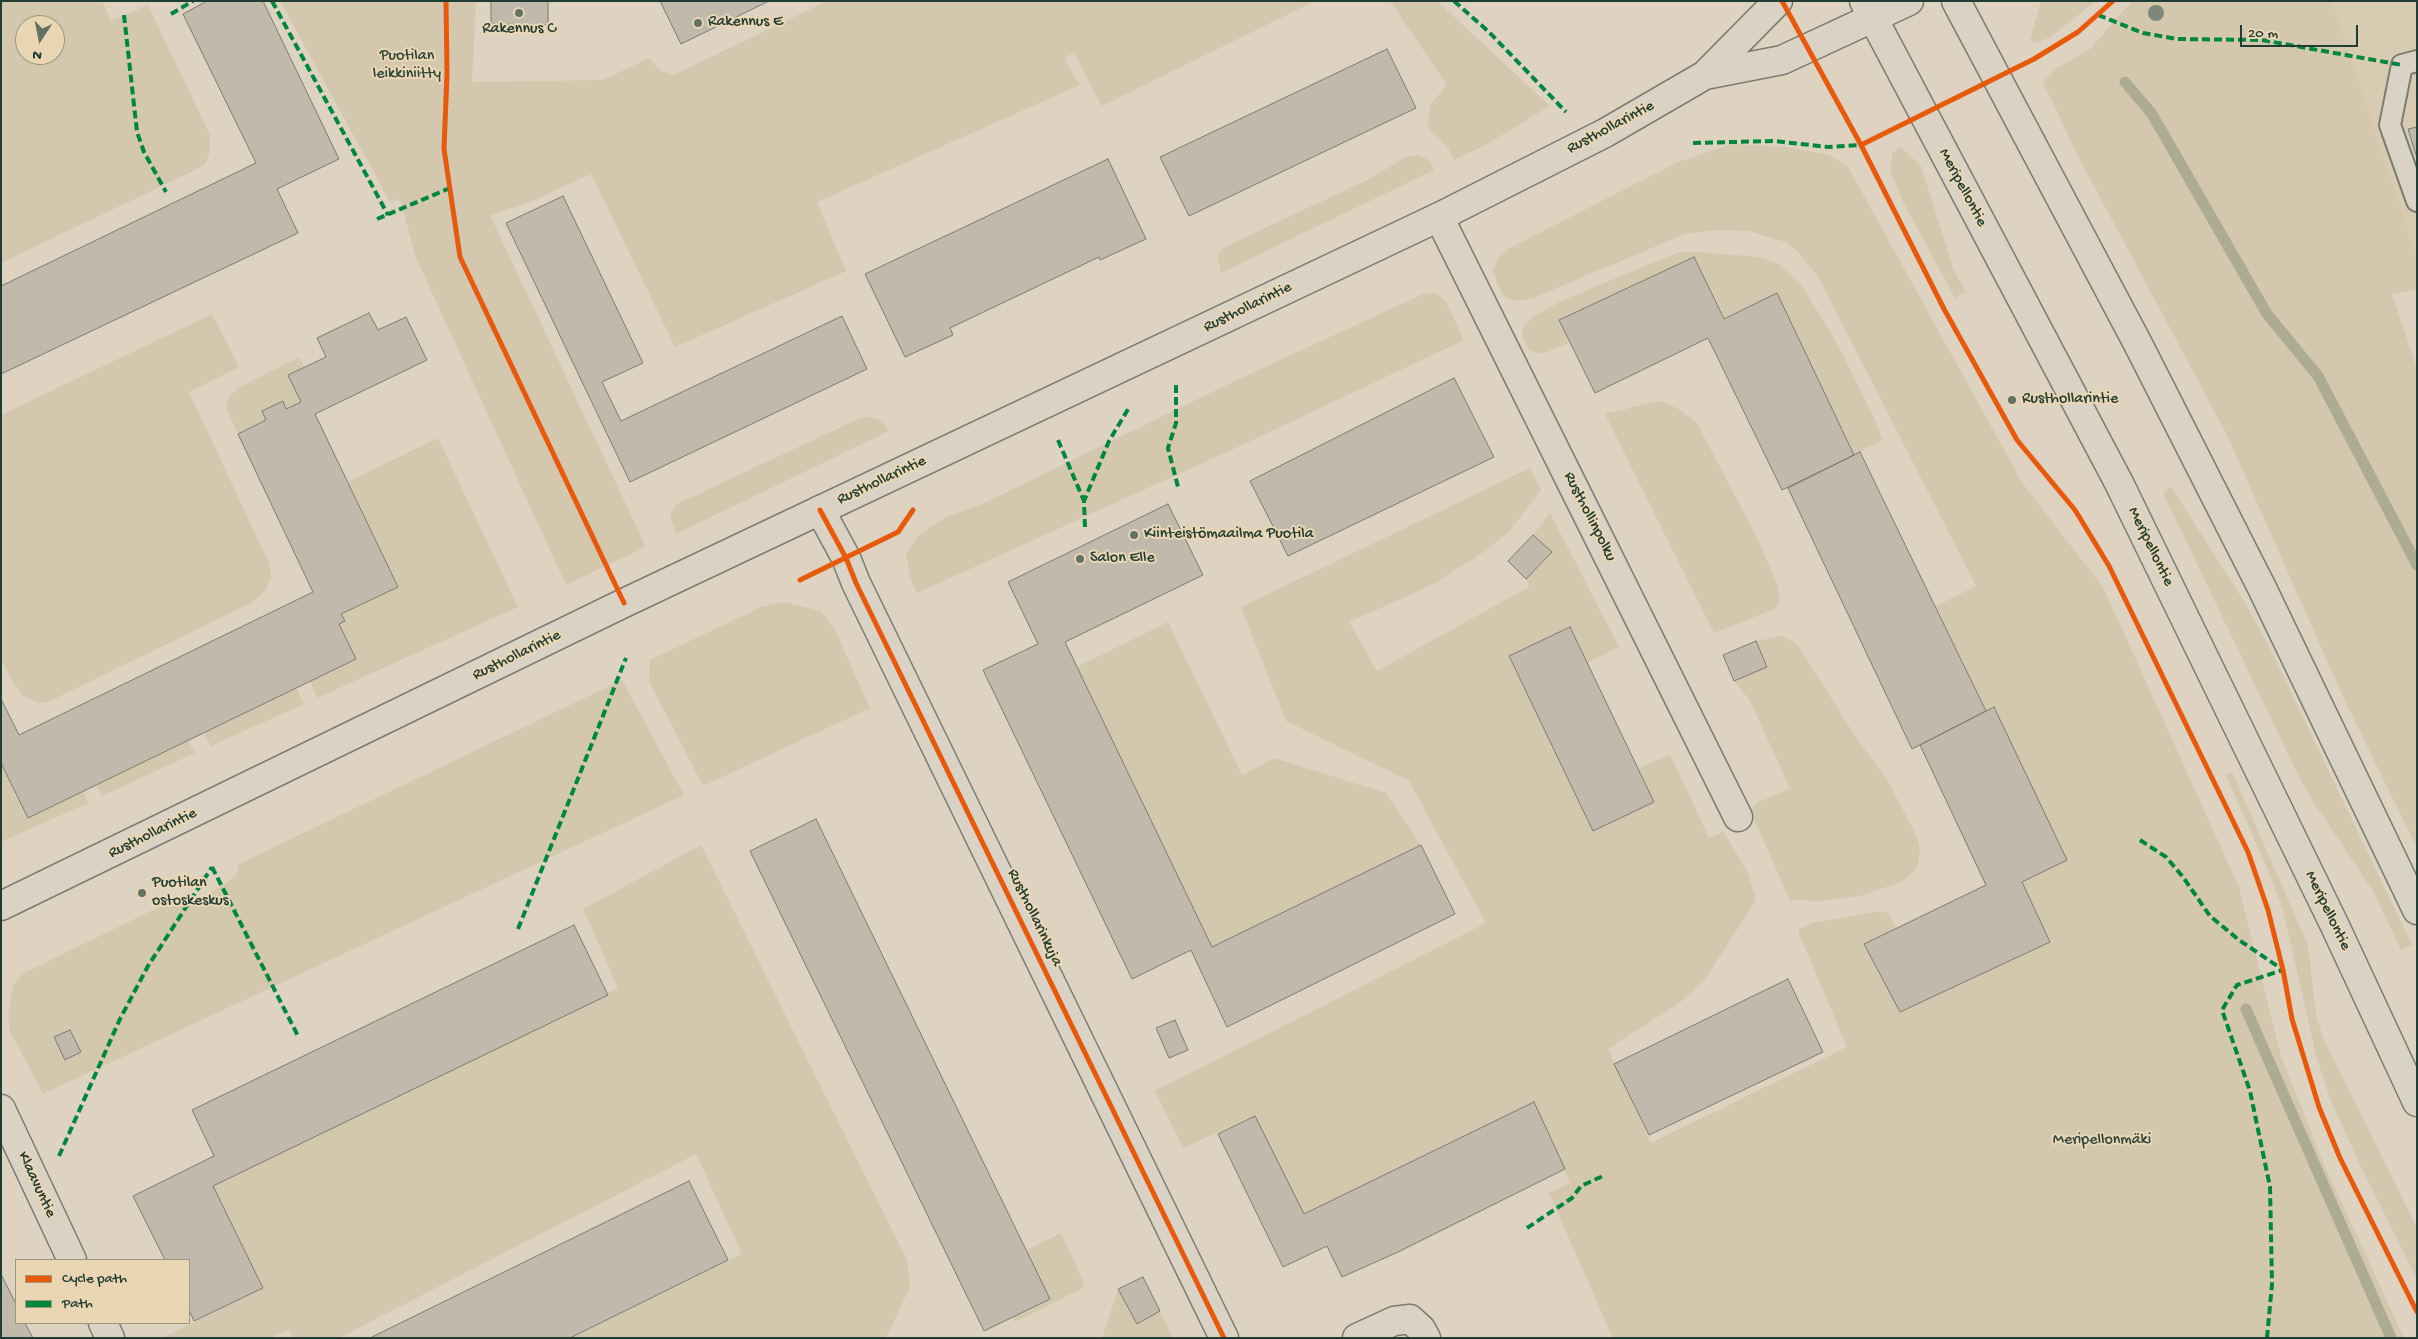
<!DOCTYPE html>
<meta charset="utf-8">
<style>
body{margin:0}
#map{position:relative;width:2418px;height:1339px;overflow:hidden;background:#ded3c1;font-family:"Gochi Hand",sans-serif}
canvas{display:block}
.frame{position:absolute;inset:0;border:2px solid #1f3d34;pointer-events:none}
.legend{position:absolute;left:15px;top:1259px;width:175px;height:65px;box-sizing:border-box;background:#ebd6b4;border:1px solid #999981;margin:0;padding:6px 9px;list-style:none;font-size:15px;color:#1f3d34}
.legend li{display:flex;align-items:center;gap:10px;height:25px}
.legend b{width:25px;border:1px solid #999981}
.north{position:absolute;left:15px;top:15px;width:50px;height:50px;box-sizing:border-box;background:#ebd6b4;border:1px solid #999981;border-radius:50%;rotate:191deg;font-size:14px;font-weight:700;line-height:20px;text-align:center;color:#1f3d34}
.north::after{content:'';display:block;margin:auto;width:18px;height:22px;background:#627265;clip-path:polygon(50% 0,100% 100%,50% 72%,0 100%)}
.scale{position:absolute;left:2240px;top:25px;width:118px;height:22px;box-sizing:border-box;border:2px solid #1f3d34;border-top:0;padding-left:6px;font-size:15px;line-height:18px;white-space:nowrap;color:#1f3d34;-webkit-text-stroke:4px #ebd6b4;paint-order:stroke}
</style>
<div id="map">
<canvas width="2418" height="1339"></canvas>
<div class="frame"></div>
<ul class="legend">
<li><b style="height:6px;background:#e8590c"></b>Cycle path</li>
<li><b style="height:6px;background:#00873e"></b>Path</li>
</ul>
<div class="north">N</div>
<div class="scale">20 m</div>
</div>
<script>
const g = document.querySelector('canvas').getContext('2d');
g.lineJoin = 'round';
function fill(path, color) {
  g.fillStyle = color;
  g.fill(path, 'evenodd');
}
function toPath(rows) {
  const path = new Path2D();
  for (const r of rows) {
    path.moveTo(r[0], r[1]);
    for (let i = 2; i < r.length; i += 2) path.lineTo(r[i], r[i + 1]);
  }
  return path;
}
function stroke(path, color, width, dash) {
  g.strokeStyle = color;
  g.lineWidth = width;
  g.lineCap = dash ? 'butt' : 'round';
  g.setLineDash(dash || []);
  g.stroke(path);
}
function drawText(font, color, halo, rows, align = 'center') {
  g.font = font + ' "Gochi Hand",sans-serif';
  g.lineWidth = 4;
  g.setLineDash([]);
  g.textBaseline = 'middle';
  g.strokeStyle = halo;
  g.fillStyle = color;
  for (const [text, x, y, turn = 0] of rows) {
    g.save();
    g.translate(x, y);
    g.rotate((+turn || 0) * Math.PI / 180);
    g.textAlign = isNaN(turn) ? turn : align;
    if (halo) g.strokeText(text, 0, 0);
    g.fillText(text, 0, 0);
    g.restore();
  }
}
const built = toPath([
 [2332,1,2417,1,2417,258,2352,63]
]);
const green = toPath([
 [1,1,102,1,111,21,148,5,210,135,210,151,205,164,193,171,1,263],
 [25,25,55,25,55,55,25,55],
 [280,1,476,1,472,82,603,80,649,58,661,71,674,75,827,1,1315,1,1102,106,1074,53,1064,58,1080,85,817,202,846,271,675,347,591,174,530,202,490,215,646,547,566,585,416,258,400,199,390,202],
 [1390,1,1437,1,1550,106,1487,144,1454,160,1448,148,1432,133,1427,124,1431,104,1447,85],
 [2041,1,2096,1,2049,38,2033,43,2030,39],
 [2132,1,2332,1,2417,258,2417,289,2392,294,2417,368,2417,848,2345,701,2227,435,2079,158,2043,82,2056,69,2090,49],
 [1732,144,1786,147,1829,155,1847,165,2023,484,2103,587,2239,887,2281,1056,2323,1162,2404,1338,1613,1338,1549,1193,1570,1183,1534,1102,1304,1214,1255,1116,1183,1148,1155,1091,1486,923,1409,781,1286,721,1241,607,1530,468,1541,490,1508,533,1482,553,1432,585,1349,622,1377,671,1529,587,1526,579,1551,552,1533,535,1550,513,1619,647,1587,663,1570,627,1509,657,1593,831,1654,802,1638,769,1670,754,1709,838,1724,832,1748,873,1756,900,1704,981,1678,1004,1608,1049,1651,1143,1847,1047,1799,934,1799,929,1812,923,1880,911,1888,913,1896,928,1864,944,1900,1012,2050,942,2022,882,1986,711,1936,606,1976,586,1819,278,1798,252,1785,242,1748,231,1715,230,1685,234,1533,298,1518,301,1506,298,1501,293,1493,270,1498,259,1508,249,1678,162],
 [1901,147,1921,166,1954,271,1966,292,1955,298,1903,202,1891,172,1892,154],
 [1418,155,1429,160,1434,170,1221,273,1217,255,1223,248,1371,178,1406,157],
 [1679,252,1698,252,1759,257,1777,263,1801,284,1838,345,1876,422,1882,440,1854,455,1777,293,1724,319,1694,258,1559,320,1569,343,1547,352,1536,353,1528,348,1522,336,1523,327,1532,318,1561,301],
 [1435,293,1445,300,1464,340,1238,447,917,593,910,578,906,553,920,534,947,517,984,503,1241,378,1423,294],
 [212,314,239,367,189,392,269,563,271,577,266,590,251,603,48,702,39,703,23,696,11,679,1,659,1,415],
 [299,357,305,368,301,402,286,409,283,402,262,411,266,420,238,434,226,408,229,396,242,386],
 [1659,401,1677,408,1697,423,1760,544,1778,587,1780,601,1774,609,1714,633,1605,414],
 [870,417,882,421,889,431,676,534,670,515,677,504,860,418],
 [438,438,518,607,317,698,310,681,339,624,345,621,341,614,398,587,348,482],
 [2171,486,2248,608,2271,650,2412,945,2401,950,2373,891,2314,803,2299,777,2163,493],
 [784,602,821,611,835,630,870,708,703,786,649,681,650,660,761,607],
 [1168,622,1242,775,1274,758,1386,793,1421,845,1212,947,1077,667],
 [1782,636,1797,644,1859,742,1888,781,1917,837,1920,850,1917,867,1904,881,1860,896,1822,901,1790,900,1750,810,1757,803,1790,788,1749,699,1734,681,1767,667,1756,641],
 [622,680,684,795,43,1094,10,1031,8,1016,13,985,24,973,163,905,193,904,236,876,239,864],
 [296,688,304,704,211,746,204,733],
 [188,741,195,753,102,796,96,785],
 [1,763,28,818,83,791,88,803,1,842],
 [2232,772,2308,945,2316,1015,2324,1040,2417,1228,2417,1279,2359,1163,2330,1099,2316,1055,2283,910,2271,877,2226,775],
 [701,845,907,1260,910,1287,886,1338,570,1338,742,1254,696,1154,339,1338,294,1338,289,1329,271,1338,162,1338,263,1288,213,1186,618,988,583,909],
 [1061,1233,1084,1283,1083,1288,1015,1322,1012,1317,1026,1250],
 [1118,1289,1137,1324,1160,1311,1173,1338,1102,1338]
]);
const stream = toPath([
 [2125,82,2152,114,2267,314,2318,376,2417,565],
 [2246,1009,2391,1338]
]);
const building = toPath([
 [207,1,263,1,339,159,277,189,298,233,1,374,1,286,256,163,183,14,207,1],
 [491,1,548,1,548,25,491,24,491,1],
 [660,1,769,1,681,44,660,1],
 [1387,49,1416,108,1189,216,1160,157,1387,49],
 [2417,127,2417,158,2408,129,2417,127],
 [1108,159,1146,239,1100,260,1099,257,950,328,953,335,905,357,865,274,1108,159],
 [563,196,643,363,602,382,621,421,842,316,867,369,630,482,506,223,563,196],
 [1694,257,1724,319,1777,293,1854,455,1782,490,1708,338,1595,393,1559,320,1694,257],
 [369,313,378,330,406,317,427,360,315,414,398,587,341,614,345,621,339,624,356,659,28,818,1,763,1,699,19,735,313,592,238,434,266,420,262,411,283,401,286,409,301,402,288,375,326,357,317,338,369,313],
 [1454,378,1494,457,1288,556,1250,481,1454,378],
 [1860,452,1986,711,1912,749,1788,488,1860,452],
 [1168,504,1203,575,1065,642,1212,947,1421,845,1455,914,1227,1027,1191,950,1132,979,983,670,1038,644,1008,582,1168,504],
 [1533,535,1552,552,1526,579,1508,561,1533,535],
 [1570,627,1654,802,1593,831,1509,656,1570,627],
 [1756,641,1767,667,1734,681,1723,655,1756,641],
 [1994,707,2067,860,2022,882,2050,942,1900,1012,1864,944,1986,885,1920,745,1994,707],
 [816,819,1050,1299,984,1331,750,851,816,819],
 [574,925,608,995,213,1186,263,1288,194,1321,189,1310,189,1260,165,1260,133,1196,214,1156,192,1110,574,925],
 [1788,979,1823,1052,1649,1135,1614,1064,1788,979],
 [1175,1020,1188,1050,1169,1058,1156,1028,1175,1020],
 [70,1030,81,1052,65,1060,54,1037,70,1030],
 [1534,1102,1565,1169,1398,1252,1342,1277,1327,1246,1283,1267,1218,1134,1255,1116,1304,1214,1534,1102],
 [689,1181,728,1260,570,1338,370,1338,689,1181],
 [1,1274,16,1304,16,1323,25,1323,33,1338,1,1338,1,1274],
 [1143,1277,1160,1311,1137,1324,1118,1289,1143,1277]
]);
const lane = toPath([
 [2417,61,2402,65,2390,125,2417,201]
]);
const street = toPath([
 [1439,217,1738,817],
 [820,510,846,558,856,583,1224,1338],
 [1,1109,72,1260],
 [103,1323,110,1338],
 [1357,1338,1394,1321,1410,1319,1421,1329,1426,1338]
]);
const secondary = toPath([
 [1705,75,1782,60,1909,1],
 [1,906,624,603,1439,217,1605,133,1705,75,1778,1]
]);
const primary = toPath([
 [1864,1,2119,483,2335,926,2417,1102],
 [1956,1,2138,344,2262,588,2417,910]
]);
const quiet = toPath([
 [272,1,388,215],
 [1454,1,1489,32,1566,112],
 [171,14,193,1],
 [124,15,137,132,144,152,166,192],
 [2098,15,2143,33,2177,39,2262,40,2402,65],
 [1693,143,1774,141,1828,147,1861,145],
 [377,219,450,188],
 [1176,385,1176,423,1168,448,1178,487],
 [1058,440,1084,501],
 [1085,527,1084,501,1109,441,1130,406],
 [2140,840,2166,857,2183,877,2210,916,2239,940,2283,970],
 [212,867,298,1036],
 [518,929,626,658],
 [59,1156,120,1019,148,966,212,867],
 [1527,1228,1572,1198,1581,1186,1605,1175],
 [2267,1338,2272,1284,2270,1187,2250,1091,2222,1010,2237,985,2283,970]
]);
const cycleway = toPath([
 [446,1,447,74,444,149,460,257,624,603],
 [1782,1,1861,145,1944,309,2017,440,2075,510,2109,566,2248,852,2268,910,2283,970,2292,1019,2319,1107,2340,1158,2417,1312],
 [1861,145,2034,59,2078,32,2113,1],
 [820,510,846,558,856,583,1224,1338],
 [800,580,898,532,913,510]
]);
const trees = [
 [2156,13]
];
const markers = [
 [519,13,5,"#627265"],
 [698,23,5,"#627265"],
 [2012,400,5,"#627265"],
 [1134,535,5,"#627265"],
 [1080,559,5,"#627265"],
 [142,893,5,"#627265"]
];
const poiNames = [
 ["Rakennus E",708,23],
 ["Rakennus C",519,30,"center"],
 ["Rusthollarintie",2022,400],
 ["Kiinteistömaailma Puotila",1144,535],
 ["Salon Elle",1090,559],
 ["Puotilan",152,884],
 ["ostoskeskus",152,902]
];
const parkNames = [
 ["Puotilan",407,57],
 ["leikkiniitty",407,75],
 ["Meripellonmäki",2102,1141]
];
const streetNames = [
 ["Rusthollarintie",1611,128,-28],
 ["Meripellontie",1962,188,62],
 ["Rusthollarintie",1248,308,-26],
 ["Rusthollarintie",882,481,-25],
 ["Rusthollinpolku",1589,517,63],
 ["Meripellontie",2150,547,64],
 ["Rusthollarintie",517,656,-26],
 ["Rusthollarintie",153,834,-26],
 ["Meripellontie",2327,911,64],
 ["Rusthollarinkuja",1034,918,64],
 ["Klaavuntie",36,1185,65]
];
fill(built, '#d8cbb1');
fill(green, '#d3c7ae');
stroke(stream, '#aeab95', 11);
fill(building, '#c0b9ac');
stroke(building, '#7a7b71', 1);
stroke(lane, '#7a7b71', 24);
stroke(street, '#7a7b71', 31);
stroke(secondary, '#7a7b71', 31);
stroke(primary, '#7a7b71', 31);
stroke(lane, '#dad2c5', 20);
stroke(street, '#dad2c5', 28);
stroke(secondary, '#dad2c5', 28);
stroke(primary, '#dad2c5', 28);
stroke(quiet, '#00873e', 4, [8, 4]);
stroke(cycleway, '#e8590c', 5);
g.fillStyle = '#7e887a';
for (const [x, y] of trees) {
  g.beginPath();
  g.arc(x, y, 8, 0, 2 * Math.PI);
  g.fill();
}
for (const [x, y, r, color] of markers) {
  const dot = new Path2D();
  dot.arc(x, y, r, 0, 2 * Math.PI);
  g.fillStyle = color;
  g.fill(dot);
  stroke(dot, '#ebd6b4', 2);
}
drawText('16px', '#1f3d34', '#ebd6b4', poiNames, 'left');
drawText('16px', '#304a3f', '#ebd6b4', parkNames);
drawText('16px', '#1f3d34', '#ebd6b4', streetNames);
</script>
